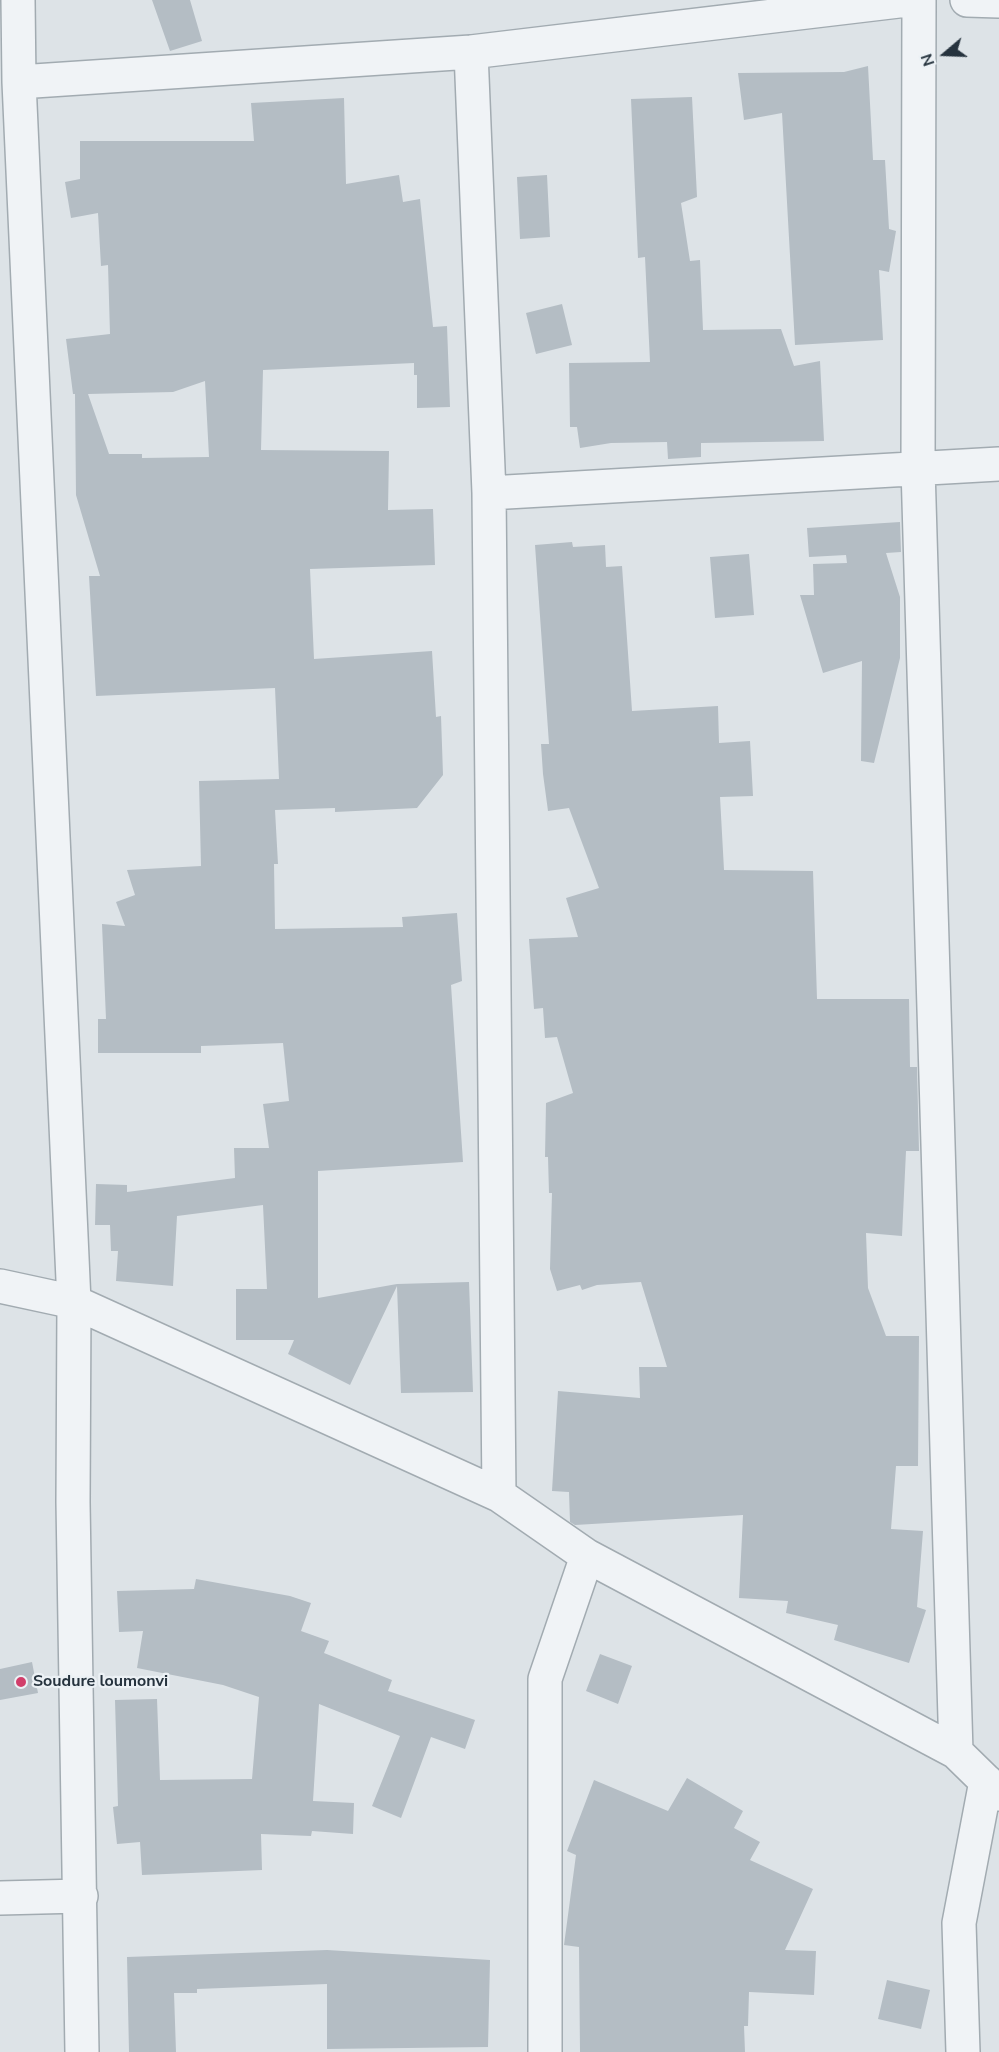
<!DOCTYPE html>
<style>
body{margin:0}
#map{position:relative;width:999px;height:2052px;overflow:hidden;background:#dde3e7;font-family:"Nunito Sans",sans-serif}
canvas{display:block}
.north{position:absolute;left:915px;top:24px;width:60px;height:60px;-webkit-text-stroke:4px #ecf1f5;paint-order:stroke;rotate:251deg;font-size:16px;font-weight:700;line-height:24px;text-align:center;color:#26333e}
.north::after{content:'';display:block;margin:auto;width:21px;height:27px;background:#26333e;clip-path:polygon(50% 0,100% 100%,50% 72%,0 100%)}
</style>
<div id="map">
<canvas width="999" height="2052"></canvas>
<div class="north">N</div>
</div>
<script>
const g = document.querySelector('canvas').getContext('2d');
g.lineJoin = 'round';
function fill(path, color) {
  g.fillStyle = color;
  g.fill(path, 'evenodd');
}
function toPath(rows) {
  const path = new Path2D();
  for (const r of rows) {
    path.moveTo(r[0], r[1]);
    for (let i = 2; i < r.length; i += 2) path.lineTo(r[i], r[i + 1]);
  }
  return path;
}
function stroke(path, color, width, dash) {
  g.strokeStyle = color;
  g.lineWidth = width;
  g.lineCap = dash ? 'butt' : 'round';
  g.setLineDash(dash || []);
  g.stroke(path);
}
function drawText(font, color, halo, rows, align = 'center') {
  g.font = font + ' "Nunito Sans",sans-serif';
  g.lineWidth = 4.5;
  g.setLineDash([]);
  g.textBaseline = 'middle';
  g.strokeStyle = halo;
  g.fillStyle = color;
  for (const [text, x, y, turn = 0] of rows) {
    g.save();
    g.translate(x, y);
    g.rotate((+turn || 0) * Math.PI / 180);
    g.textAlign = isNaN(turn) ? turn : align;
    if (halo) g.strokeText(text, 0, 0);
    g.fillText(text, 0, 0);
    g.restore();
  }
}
const building = toPath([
 [152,0,190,0,202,41,170,51],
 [868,66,873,160,885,160,889,229,896,231,889,272,879,270,883,340,795,345,782,113,744,120,738,73,844,72],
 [692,97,697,197,681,203,690,261,700,260,703,330,781,329,794,366,820,361,824,441,701,443,701,457,668,459,667,442,611,443,580,448,577,427,570,427,569,363,650,362,645,257,638,258,631,99],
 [344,98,346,184,399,175,403,202,420,199,433,327,447,326,450,407,417,408,417,375,414,375,414,363,263,370,261,450,389,451,388,510,433,509,435,565,310,569,314,659,432,651,436,717,441,716,443,775,417,808,335,812,335,808,275,810,278,864,274,864,275,929,403,927,402,917,457,913,462,981,451,985,463,1162,318,1171,318,1298,397,1284,469,1282,473,1392,401,1393,397,1286,350,1385,288,1354,294,1340,236,1340,236,1289,267,1289,263,1205,177,1216,173,1286,116,1281,118,1251,111,1251,110,1225,95,1225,96,1184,127,1185,127,1192,235,1178,234,1148,269,1148,263,1104,289,1101,283,1043,201,1046,201,1053,98,1053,98,1019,106,1019,102,924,125,926,116,902,135,895,127,870,201,866,199,781,279,779,275,688,96,696,89,576,100,576,76,495,75,394,73,394,66,339,110,334,108,265,101,266,98,213,71,218,65,182,80,179,80,141,254,141,251,103],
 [205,381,209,457,142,458,142,454,109,454,88,394,173,392],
 [547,175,550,237,520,239,517,177],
 [562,304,572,345,536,354,526,313],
 [900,522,901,552,886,553,900,597,900,658,874,763,861,761,862,661,823,673,800,595,814,595,813,564,847,563,846,555,809,557,807,528],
 [572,542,573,547,605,545,606,567,622,566,632,711,718,706,719,743,750,741,753,796,720,797,724,870,813,871,817,999,909,999,910,1067,917,1067,919,1151,906,1151,902,1236,866,1233,868,1288,886,1336,919,1336,918,1466,896,1466,891,1529,923,1531,917,1607,926,1610,909,1663,834,1640,838,1625,786,1613,788,1601,739,1598,743,1515,575,1525,570,1522,569,1492,552,1491,558,1391,640,1398,639,1367,667,1367,641,1282,597,1285,582,1290,580,1285,557,1291,550,1269,552,1193,549,1193,548,1157,545,1157,546,1103,573,1093,557,1037,545,1038,543,1008,534,1009,529,939,578,937,566,898,599,888,569,808,548,811,543,774,541,744,549,744,535,545],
 [749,554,754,615,715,618,710,557],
 [196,1579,290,1596,311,1603,301,1631,329,1641,324,1653,392,1680,388,1691,475,1720,465,1749,431,1737,401,1818,372,1806,400,1736,319,1704,313,1801,354,1803,353,1834,312,1831,311,1836,261,1834,262,1870,142,1875,140,1842,117,1844,113,1807,118,1806,115,1700,157,1699,160,1780,252,1779,259,1697,223,1685,137,1668,143,1631,119,1632,117,1591,194,1589],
 [600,1654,632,1666,618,1704,586,1691],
 [32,1662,38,1693,0,1700,0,1669],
 [687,1778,743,1811,734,1828,760,1842,750,1860,813,1889,785,1950,816,1951,814,1995,749,1992,748,2026,744,2026,745,2052,580,2052,579,1947,564,1945,576,1855,567,1851,594,1780,668,1811],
 [327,1950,490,1960,488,2047,327,2049,327,1984,197,1989,197,1993,174,1993,176,2052,129,2052,127,1957],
 [887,1980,930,1990,921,2029,878,2019]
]);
const minor = toPath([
 [18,0,19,82,74,1302,73,1502,82,2052],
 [919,0,918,468,956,1752],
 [967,0,999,1],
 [471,52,489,493,499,1495],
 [19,82,471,52,907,0],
 [489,493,999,464],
 [0,1286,74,1302,499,1495,587,1556,956,1752,999,1794],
 [0,1898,81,1896],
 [545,2052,545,1679,587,1556],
 [963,2052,959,1923,986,1781]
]);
const markers = [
 [21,1682,6,"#d13e6a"]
];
const poiNames = [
 ["Soudure loumonvi",33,1682]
];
fill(building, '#b4bdc4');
stroke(minor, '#a2abb1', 36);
stroke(minor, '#f0f3f6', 33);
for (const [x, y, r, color] of markers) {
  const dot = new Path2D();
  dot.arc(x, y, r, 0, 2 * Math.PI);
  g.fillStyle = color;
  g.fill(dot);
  stroke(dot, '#ecf1f5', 2);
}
drawText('bold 16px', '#26333e', '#ecf1f5', poiNames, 'left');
</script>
